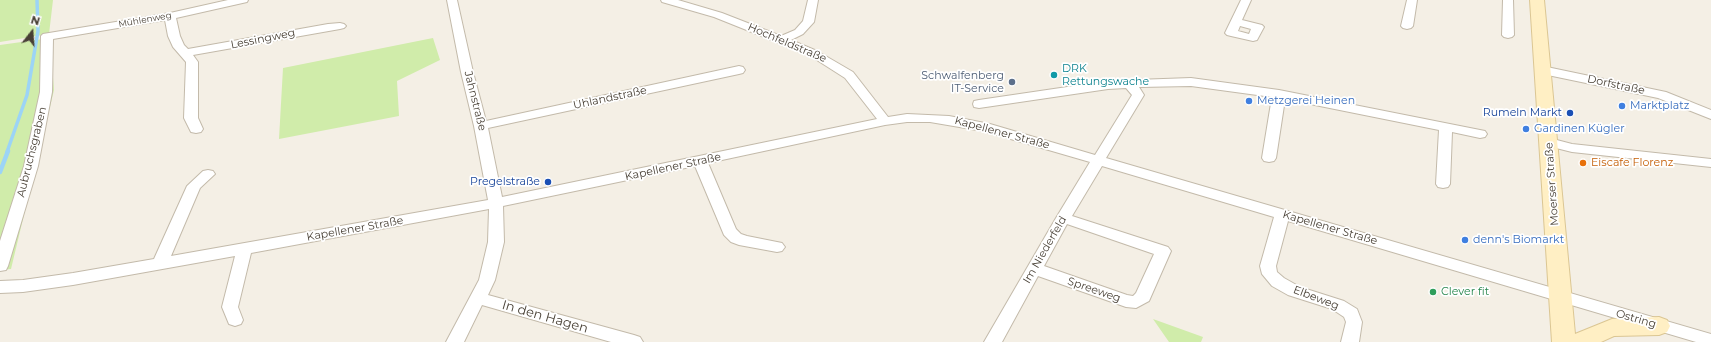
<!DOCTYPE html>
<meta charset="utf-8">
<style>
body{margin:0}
#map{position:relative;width:1711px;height:342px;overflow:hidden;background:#f4efe5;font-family:Montserrat,sans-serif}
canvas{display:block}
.north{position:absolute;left:12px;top:12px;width:40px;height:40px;-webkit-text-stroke:3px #fff;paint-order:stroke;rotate:17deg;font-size:11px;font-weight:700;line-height:16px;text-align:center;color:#473f34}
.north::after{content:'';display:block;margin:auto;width:14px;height:18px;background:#473f34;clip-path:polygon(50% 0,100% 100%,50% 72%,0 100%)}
</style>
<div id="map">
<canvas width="1711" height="342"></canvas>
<div class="north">N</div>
</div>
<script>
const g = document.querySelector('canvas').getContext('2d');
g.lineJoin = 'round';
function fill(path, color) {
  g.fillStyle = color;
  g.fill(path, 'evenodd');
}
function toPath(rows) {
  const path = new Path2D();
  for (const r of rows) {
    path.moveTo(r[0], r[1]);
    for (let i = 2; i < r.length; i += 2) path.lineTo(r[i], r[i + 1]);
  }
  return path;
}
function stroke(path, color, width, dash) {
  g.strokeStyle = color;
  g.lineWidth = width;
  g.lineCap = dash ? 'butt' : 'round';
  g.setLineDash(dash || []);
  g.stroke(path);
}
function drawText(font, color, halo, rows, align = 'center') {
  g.font = font + ' Montserrat,sans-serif';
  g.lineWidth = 3.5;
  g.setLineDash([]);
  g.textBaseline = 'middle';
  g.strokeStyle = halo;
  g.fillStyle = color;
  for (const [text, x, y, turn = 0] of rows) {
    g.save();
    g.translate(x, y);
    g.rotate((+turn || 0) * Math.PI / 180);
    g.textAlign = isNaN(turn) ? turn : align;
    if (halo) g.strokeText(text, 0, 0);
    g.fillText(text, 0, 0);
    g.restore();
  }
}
const green = toPath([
 [0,0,53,0,49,34,0,42],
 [50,38,54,90,11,269,0,270,0,45],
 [433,38,440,60,397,81,399,116,279,139,283,68],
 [1153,319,1203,337,1201,342,1169,342]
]);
const streamFar1 = toPath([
 [7,152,27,95,38,31,37,0]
]);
const stream = toPath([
 [0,172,8,151]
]);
const street = toPath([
 [228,0,248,0,247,2,176,18,180,36,184,45,188,49,328,24,340,23,344,24,346,26,344,28,340,29,193,55,198,62,198,118,203,129,201,132,196,133,191,132,184,118,186,62,173,47,168,36,165,20,53,39,52,92,38,166,8,266,6,270,0,271,0,241,24,166,40,92,41,36,43,34,170,13,228,0],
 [447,0,457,0,473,72,486,121,739,66,743,67,745,70,743,73,739,74,488,128,502,197,877,119,845,78,809,55,714,17,662,2,661,0,678,0,722,13,781,36,795,30,803,21,808,0,818,0,814,22,803,34,791,40,817,51,853,72,888,117,907,114,949,116,990,124,1095,155,1132,95,1126,88,1108,89,979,108,974,107,973,104,974,101,979,100,1108,81,1191,78,1279,90,1485,131,1487,134,1485,137,1480,138,1452,132,1450,184,1448,187,1443,188,1438,187,1436,184,1439,130,1285,99,1276,158,1274,161,1269,162,1264,161,1262,158,1272,97,1191,86,1139,87,1144,95,1106,158,1711,334,1711,342,1696,342,1288,221,1276,266,1277,272,1284,278,1300,287,1344,301,1357,309,1362,322,1359,342,1341,342,1346,322,1344,317,1332,309,1288,295,1272,286,1262,274,1260,266,1274,217,1102,166,1072,216,1168,247,1171,251,1149,301,1136,308,1126,307,1038,276,1002,342,984,342,1056,218,1090,162,983,131,930,122,907,122,885,125,708,163,736,229,741,234,747,236,782,243,785,247,782,251,777,252,739,245,731,242,724,235,695,166,503,206,504,242,495,280,488,295,634,335,640,337,643,342,611,342,482,305,464,342,446,342,479,280,488,242,489,209,251,253,238,307,243,320,241,324,235,326,229,324,222,307,235,256,73,285,23,292,0,293,0,281,23,280,73,273,154,259,187,186,203,171,208,170,213,171,215,174,200,188,171,256,488,200,474,126,461,72,447,0],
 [1067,224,1154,254,1136,293,1133,296,1127,295,1044,266,1067,224],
 [1241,0,1251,0,1242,20,1262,25,1264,27,1257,40,1253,41,1231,36,1227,35,1225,33,1241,0],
 [1240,26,1251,29,1249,34,1238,31,1240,26],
 [1407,0,1417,0,1413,26,1411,28,1407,29,1403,28,1401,26,1407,0],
 [1503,0,1513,0,1514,35,1512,37,1508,38,1504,37,1502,35,1503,0],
 [1542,66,1666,92,1711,110,1711,119,1658,98,1538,73,1536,70,1538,67,1542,66],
 [1549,138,1572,144,1711,159,1711,167,1572,152,1544,145,1542,142,1544,139,1549,138]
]);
const secondary = toPath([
 [1530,0,1544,0,1575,334,1612,319,1659,317,1667,320,1670,326,1667,332,1659,335,1614,336,1601,342,1552,342,1530,0]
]);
const markers = [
 [1054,75,4,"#0f9aa8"],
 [1012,82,4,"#5c6f8a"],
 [1249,101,4,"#3f7fe0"],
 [1622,106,4,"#3f7fe0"],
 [1570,113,4,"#1a4fb4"],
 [1526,129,4,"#3f7fe0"],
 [1583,163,4,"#e8710a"],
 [548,182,4,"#1a4fb4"],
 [1465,240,4,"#3f7fe0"],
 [1433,292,4,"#2e9e5b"]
];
const farStreetnames = [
 ["Mühlenweg",145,20,-10]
];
const streetNames = [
 ["Lessingweg",263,39,-11],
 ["Hochfeldstraße",787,43,23],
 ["Dorfstraße",1616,85,12],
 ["Uhlandstraße",610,98,-12],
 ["Jahnstraße",475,101,76],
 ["Kapellener Straße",1002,133,15],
 ["Aubruchsgraben",32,152,-76],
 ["Kapellener Straße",673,167,-12],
 ["Moerser Straße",1552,184,-94],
 ["Kapellener Straße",1330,228,16],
 ["Kapellener Straße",355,229,-10],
 ["Im Niederfeld",1045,250,-60],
 ["Spreeweg",1094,290,19],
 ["Elbeweg",1316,298,21],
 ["Ostring",1636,319,16]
];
const cultureNames = [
 ["DRK",1062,69],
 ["Rettungswache",1062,82]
];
const serviceNames = [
 ["Schwalfenberg",1004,76],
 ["IT-Service",1004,89]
];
const shopNames = [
 ["Metzgerei Heinen",1257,101],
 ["Marktplatz",1630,106],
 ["Gardinen Kügler",1534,129],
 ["denn's Biomarkt",1473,240]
];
const transitNames = [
 ["Rumeln Markt",1562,113],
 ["Pregelstraße",540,182]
];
const foodNames = [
 ["Eiscafe Florenz",1591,163]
];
const leisureNames = [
 ["Clever fit",1441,292]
];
const nearStreetnames = [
 ["In den Hagen",545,317,16]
];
fill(green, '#d0ecaa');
stroke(streamFar1, '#9cd4f6', 3.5);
stroke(stream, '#9cd4f6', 4.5);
stroke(street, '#c3baaa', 2);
stroke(secondary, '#dbc693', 2);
fill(street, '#fff');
fill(secondary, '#ffefc4');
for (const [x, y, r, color] of markers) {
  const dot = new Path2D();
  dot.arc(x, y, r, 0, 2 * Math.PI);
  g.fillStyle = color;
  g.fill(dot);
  stroke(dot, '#fff', 1.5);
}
drawText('9px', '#473f34', '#fff', farStreetnames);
drawText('11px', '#473f34', '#fff', streetNames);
drawText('11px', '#0d838f', '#fff', cultureNames, 'left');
drawText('11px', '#4e5e75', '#fff', serviceNames, 'right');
drawText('11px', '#366cbe', '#fff', shopNames, 'left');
drawText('11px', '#164399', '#fff', transitNames, 'right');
drawText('11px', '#c56008', '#fff', foodNames, 'left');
drawText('11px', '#27864d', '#fff', leisureNames, 'left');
drawText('13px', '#473f34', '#fff', nearStreetnames);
</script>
